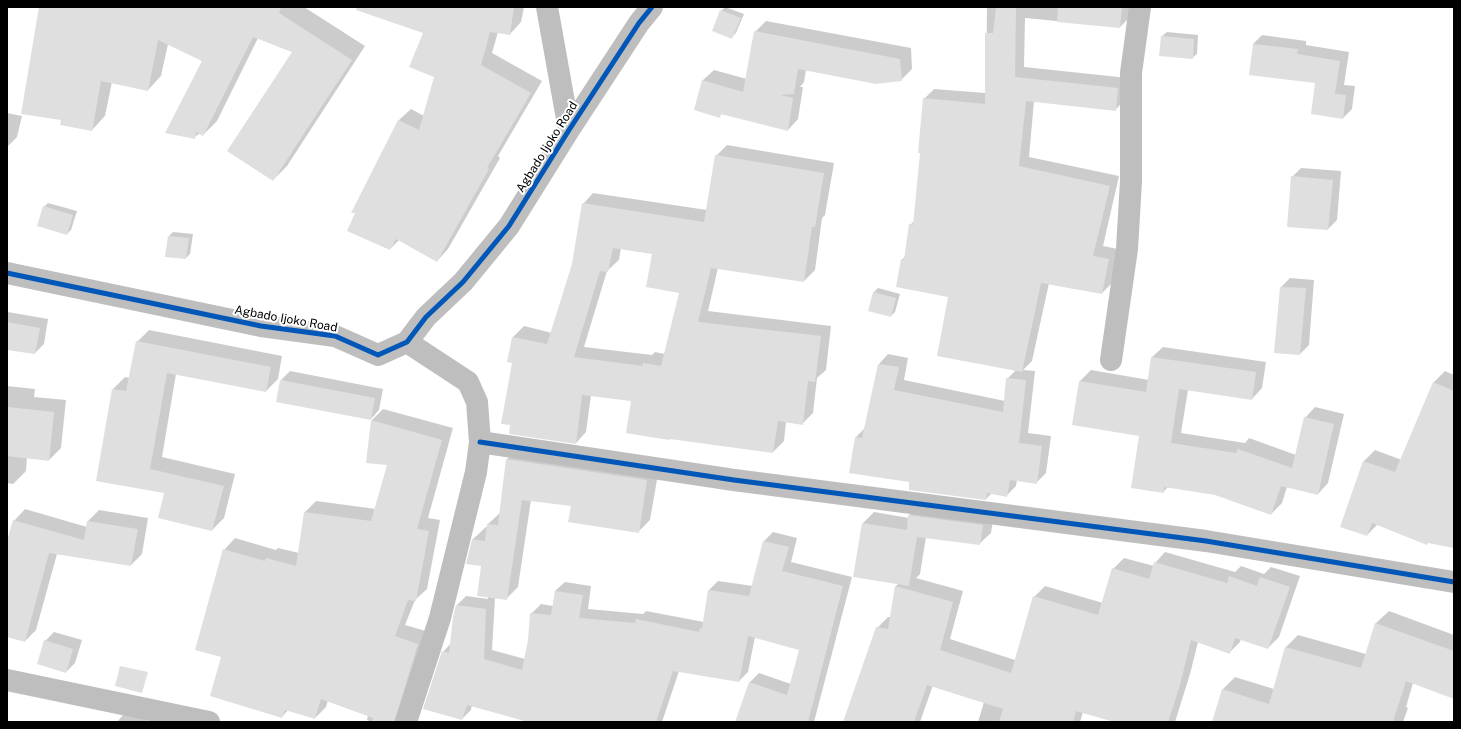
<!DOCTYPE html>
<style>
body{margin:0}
#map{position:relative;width:1461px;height:729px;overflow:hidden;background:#fff;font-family:"Public Sans",sans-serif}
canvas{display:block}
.frame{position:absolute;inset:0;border:8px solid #000;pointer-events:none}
</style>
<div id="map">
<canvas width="1461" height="729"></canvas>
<div class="frame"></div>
</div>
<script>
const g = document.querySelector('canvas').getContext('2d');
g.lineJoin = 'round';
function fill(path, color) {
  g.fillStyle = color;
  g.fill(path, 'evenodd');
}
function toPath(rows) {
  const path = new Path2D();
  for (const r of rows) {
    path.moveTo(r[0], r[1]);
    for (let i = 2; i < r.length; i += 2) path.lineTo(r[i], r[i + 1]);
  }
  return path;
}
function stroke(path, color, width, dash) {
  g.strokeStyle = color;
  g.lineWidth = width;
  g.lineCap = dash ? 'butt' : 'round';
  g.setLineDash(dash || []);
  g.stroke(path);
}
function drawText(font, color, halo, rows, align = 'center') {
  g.font = font + ' "Public Sans",sans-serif';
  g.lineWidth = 4;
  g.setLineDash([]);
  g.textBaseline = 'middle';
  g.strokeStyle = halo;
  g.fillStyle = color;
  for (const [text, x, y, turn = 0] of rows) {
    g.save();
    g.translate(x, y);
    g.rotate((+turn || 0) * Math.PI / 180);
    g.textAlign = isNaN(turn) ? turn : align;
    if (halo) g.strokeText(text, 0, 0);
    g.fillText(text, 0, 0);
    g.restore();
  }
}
const shadow = toPath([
 [40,7,304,7,365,46,287,166,273,180,293,52,258,38,217,121,203,135,200,133,195,137,203,61,168,44,161,76,148,90,112,82,105,116,92,130,62,119],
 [380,7,524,7,521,22,510,34,498,32,492,53,542,81,498,156,500,158,448,249,437,261,399,240,390,249,357,213,353,212,399,120,411,109,424,116,435,76,424,32],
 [725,7,744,14,736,33,732,37,721,11],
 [987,7,1131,7,1130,17,1120,27,1025,18,1024,67,1128,78,1126,99,1115,110,1034,101,1029,157,1119,176,1103,246,1118,249,1112,283,1102,293,1049,283,1032,361,1023,370,1035,371,1028,433,1051,436,1046,473,1036,483,1017,480,1016,486,1006,496,992,493,986,499,910,481,850,472,856,437,865,428,879,364,888,354,908,358,904,380,1005,401,1007,379,1016,370,949,296,902,260,905,256,910,225,915,220,921,152,924,99,934,89,986,93],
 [766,21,911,48,912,69,901,80,806,70,804,82,800,87,803,87,798,119,788,130,722,114,719,116,703,80,714,70,747,79,755,32],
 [1167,32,1198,35,1197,54,1192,58,1160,55,1162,36],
 [1262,35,1306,41,1306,45,1349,52,1344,85,1355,86,1352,109,1343,118,1316,82,1253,44],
 [7,113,22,116,17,137,8,146,7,145],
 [727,145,834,163,825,215,822,218,815,270,804,281,718,268,708,311,831,326,826,370,817,378,813,413,802,424,786,422,784,441,773,452,632,400,591,395,586,432,576,443,513,362,513,337,524,326,552,333,573,265,583,204,593,193,707,210,716,156],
 [621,248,653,253,680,292,665,354,655,352,652,355,584,347,607,271,619,260],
 [1301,168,1341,171,1337,220,1328,229,1292,177],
 [48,203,77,211,71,230,67,234,44,207],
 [173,232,193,234,190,254,186,258,169,236],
 [1290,278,1314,280,1309,345,1300,354,1281,287],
 [878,288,900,294,895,312,891,316,874,292],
 [8,312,48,319,44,344,35,353,7,349],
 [149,330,282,356,278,379,266,391,176,374,162,457,235,474,224,518,212,530,165,492,97,481,113,389,125,377,130,378,137,342],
 [1163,347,1266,362,1262,388,1252,399,1188,390,1181,433,1245,443,1249,438,1296,455,1305,418,1315,407,1344,414,1328,483,1318,494,1287,487,1282,503,1271,514,1215,494,1169,486,1163,492,1140,435,1073,424,1080,381,1091,370,1149,380,1152,357],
 [290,371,383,389,379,410,371,419,281,380],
 [1445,371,1454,375,1454,547,1378,524,1367,535,1364,461,1375,450,1402,460,1434,382],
 [7,386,35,389,34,397,66,400,61,448,49,460,27,457,26,471,13,484,7,483],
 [383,409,453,428,428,518,440,520,427,589,415,600,405,625,429,632,400,722,372,722,367,720,368,715,328,700,326,707,315,718,288,710,282,717,222,656,224,550,235,538,276,550,278,548,299,553,305,512,316,501,376,509,388,464,372,420],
 [519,447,659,468,650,520,638,532,572,505,531,500,518,587,506,599,495,598,492,650,525,659,529,640,531,614,541,604,553,606,555,591,565,582,591,586,588,609,643,614,646,611,704,622,709,590,718,581,753,586,764,541,773,532,797,538,791,562,852,577,814,722,736,722,750,682,759,673,791,684,800,649,755,637,748,672,739,681,679,671,662,722,530,722,472,705,471,710,462,719,443,652,451,643,457,605,466,596,488,599,482,565,468,563,473,539,486,527,488,527,488,524,501,512,507,459],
 [920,504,994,514,991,533,979,544,926,537,920,574,916,578,963,591,950,639,1015,660,1034,597,1045,586,1103,603,1113,569,1124,558,1154,566,1155,563,1165,552,1235,572,1241,566,1264,574,1271,567,1300,576,1279,637,1268,648,1241,639,1240,642,1230,652,1198,642,1190,674,1175,722,1116,722,1083,712,1080,722,978,722,984,702,933,685,920,722,844,722,877,628,888,617,891,617,896,586,898,584,863,523,874,512,909,518,909,515],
 [25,509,87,527,88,521,99,510,148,518,142,554,131,565,57,554,36,630,25,641,7,636,7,544,14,521],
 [1389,611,1454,635,1454,698,1413,683,1406,707,1408,708,1403,722,1213,722,1223,689,1235,677,1274,689,1286,647,1298,635,1366,654,1376,623],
 [54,632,82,640,75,663,66,672,45,641],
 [129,708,132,709,150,722,117,722]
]);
const building = toPath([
 [39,7,281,7,279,13,352,60,273,181,227,151,292,52,253,37,203,136,196,132,195,139,165,133,202,61,158,40,148,91,101,81,92,131,60,125,61,120,21,114],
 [357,7,514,7,510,35,490,32,481,65,531,93,487,168,489,169,437,262,396,239,390,250,347,231,355,213,351,213,398,120,419,130,434,77,409,67,423,33,356,10],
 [996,7,1016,7,1015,77,1118,88,1116,111,1026,101,1019,166,1110,186,1093,256,1109,259,1102,294,1041,283,1022,372,937,356,948,297,896,287,901,259,904,260,909,224,913,225,920,153,918,153,923,98,985,104,985,33,993,33],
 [1058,7,1122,7,1120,28,1057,22],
 [720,10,741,18,732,39,712,31],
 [754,31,900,59,902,81,876,84,798,69,794,94,780,95,793,98,788,131,721,114,720,118,694,110,702,80,743,92],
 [1161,36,1194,39,1193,59,1159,56],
 [1253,44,1298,49,1297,54,1340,61,1335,94,1346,95,1343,119,1311,114,1315,83,1249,75],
 [715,155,824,173,815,227,812,227,804,282,711,268,698,322,821,336,815,382,808,381,803,425,778,421,773,453,670,439,669,440,626,433,631,401,582,395,576,444,509,434,510,425,501,424,512,363,507,362,512,337,547,344,572,264,582,203,704,222],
 [613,248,652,254,646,287,679,293,661,366,643,363,643,366,574,357,600,271,608,272],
 [1291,176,1333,180,1328,230,1287,227],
 [43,206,73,215,67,235,37,226],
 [168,236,189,238,186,259,165,257],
 [1280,287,1306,288,1300,355,1274,353],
 [873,292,896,298,891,317,868,311],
 [7,322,40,328,35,354,7,350],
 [136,341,271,367,266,392,167,373,150,469,224,486,212,531,158,518,164,493,96,481,112,389,126,391],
 [1151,357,1256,372,1252,400,1179,389,1171,443,1236,453,1238,449,1292,468,1304,417,1334,424,1318,495,1281,486,1271,515,1215,495,1164,487,1164,493,1131,488,1139,436,1072,425,1079,381,1146,392],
 [878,364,899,367,894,390,1003,412,1006,378,1026,380,1019,443,1042,446,1037,484,1010,480,1007,497,987,493,986,500,909,490,909,482,849,473,855,437,862,438],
 [280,380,375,398,371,420,276,402],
 [1433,382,1454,391,1454,548,1428,543,1427,545,1372,523,1367,536,1340,527,1363,461,1395,472],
 [7,407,54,412,49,461,7,456],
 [371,420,442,440,417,529,429,531,416,601,408,600,395,636,418,644,394,722,372,722,373,718,321,699,315,719,285,710,282,718,210,696,221,657,195,650,223,549,265,561,266,558,296,566,304,512,371,521,387,465,366,463],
 [506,459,647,480,639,533,568,522,571,506,522,500,507,600,477,596,481,566,466,564,472,539,485,541,487,524,498,525],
 [908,515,983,525,980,545,917,537,909,586,853,577,862,523,907,530],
 [13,520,84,540,87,521,138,529,131,566,49,553,25,642,7,637,7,541],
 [763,541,789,547,782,571,843,586,808,722,735,722,749,682,787,695,799,650,748,636,739,682,673,671,656,722,528,722,467,705,462,720,423,709,442,651,449,653,453,617,456,605,486,609,484,659,522,670,528,640,530,613,551,615,555,591,583,595,579,618,635,623,636,619,699,632,700,628,702,628,708,590,749,596],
 [1154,562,1227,583,1229,576,1257,586,1260,577,1290,587,1268,649,1235,638,1230,654,1191,640,1180,685,1168,722,1114,722,1076,711,1073,722,999,722,1003,709,927,685,914,722,843,722,876,627,888,629,895,586,953,602,940,650,1011,673,1033,596,1098,615,1112,568,1149,579],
 [1375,623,1454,651,1454,699,1406,681,1393,722,1212,722,1222,689,1269,704,1285,647,1361,668],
 [44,640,73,649,66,673,37,664],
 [120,666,148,672,142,693,115,686]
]);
const minor = toPath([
 [547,7,569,130],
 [7,273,261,326,335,336,378,355,407,342,426,317,463,282,509,226,569,130,639,23,652,7],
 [1111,360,1127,249,1131,181,1131,73,1140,7],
 [480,442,734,480,1206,541,1454,582],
 [7,680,209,722],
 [406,722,440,618,476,472,480,442,477,402,468,382,407,342]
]);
const cycleway = toPath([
 [7,273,261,326,335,336,378,355,407,342,426,317,463,282,509,226,569,130,639,23,652,7],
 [480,442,734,480,1206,541,1454,582]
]);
const streetNames = [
 ["Agbado Ijoko Road",547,147,-58],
 ["Agbado Ijoko Road",286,319,10]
];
fill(shadow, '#0003');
fill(building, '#dfdfdf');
stroke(minor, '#bebebe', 22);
stroke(cycleway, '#0057b8', 5);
drawText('12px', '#000', '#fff', streetNames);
</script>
